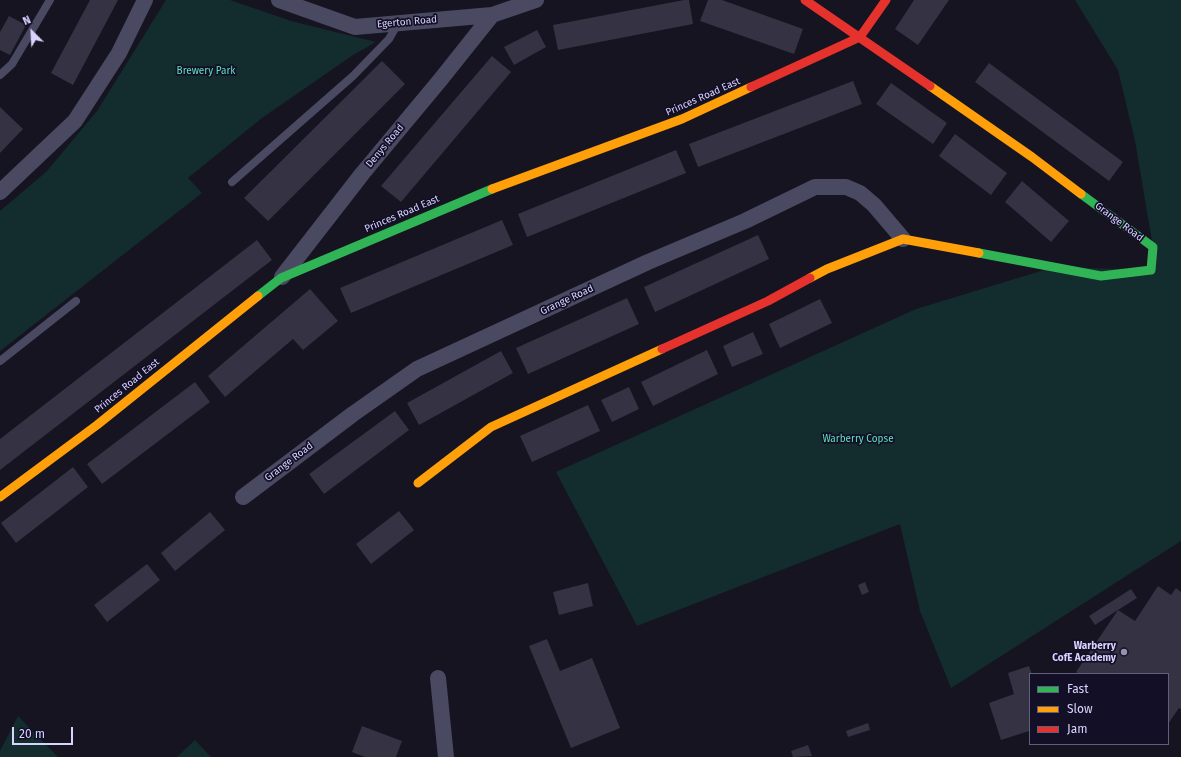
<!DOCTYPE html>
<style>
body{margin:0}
#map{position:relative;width:1181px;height:757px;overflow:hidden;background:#161421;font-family:"Fira Sans",sans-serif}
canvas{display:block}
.legend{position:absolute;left:1029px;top:673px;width:140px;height:72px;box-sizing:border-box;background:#130f26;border:1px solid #625e7d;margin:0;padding:5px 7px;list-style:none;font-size:12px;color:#d9d4ff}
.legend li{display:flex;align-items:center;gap:8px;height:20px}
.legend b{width:20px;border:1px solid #625e7d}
.north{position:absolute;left:12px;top:12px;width:40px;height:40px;-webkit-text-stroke:3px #130f26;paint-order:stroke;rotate:336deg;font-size:11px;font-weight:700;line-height:16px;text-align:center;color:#d9d4ff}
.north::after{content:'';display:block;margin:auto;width:14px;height:18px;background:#d9d4ff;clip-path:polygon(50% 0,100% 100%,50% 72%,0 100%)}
.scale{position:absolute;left:12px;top:727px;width:61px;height:18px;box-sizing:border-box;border:2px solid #d9d4ff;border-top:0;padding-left:5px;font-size:12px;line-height:14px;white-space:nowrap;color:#d9d4ff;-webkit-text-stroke:3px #130f26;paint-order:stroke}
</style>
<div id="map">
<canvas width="1181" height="757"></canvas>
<ul class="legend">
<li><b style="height:5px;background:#30b455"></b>Fast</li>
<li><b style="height:5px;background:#ff9f0a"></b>Slow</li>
<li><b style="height:5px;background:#e5322d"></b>Jam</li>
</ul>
<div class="north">N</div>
<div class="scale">20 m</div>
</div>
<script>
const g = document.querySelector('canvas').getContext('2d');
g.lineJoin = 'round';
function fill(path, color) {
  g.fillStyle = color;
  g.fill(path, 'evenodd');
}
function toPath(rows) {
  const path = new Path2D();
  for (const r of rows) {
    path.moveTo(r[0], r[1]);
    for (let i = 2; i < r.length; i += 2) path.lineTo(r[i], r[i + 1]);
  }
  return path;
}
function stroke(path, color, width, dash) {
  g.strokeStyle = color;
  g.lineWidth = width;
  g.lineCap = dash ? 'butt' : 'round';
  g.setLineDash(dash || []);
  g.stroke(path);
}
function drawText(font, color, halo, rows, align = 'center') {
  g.font = font + ' "Fira Sans",sans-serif';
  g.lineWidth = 3.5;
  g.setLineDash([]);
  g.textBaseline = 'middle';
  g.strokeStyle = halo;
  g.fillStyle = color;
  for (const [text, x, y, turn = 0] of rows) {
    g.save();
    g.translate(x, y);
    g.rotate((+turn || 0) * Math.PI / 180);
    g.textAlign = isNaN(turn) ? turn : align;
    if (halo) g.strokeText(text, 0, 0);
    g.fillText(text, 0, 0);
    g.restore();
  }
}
const green = toPath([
 [166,0,230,0,291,21,376,42,353,55,262,118,188,178,202,193,0,351,0,211,46,172,97,111],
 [1075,0,1181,0,1181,541,951,688,920,611,900,524,637,626,556,472,916,309,1054,267,1151,270,1153,247,1135,141,1118,70],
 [18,716,58,757,0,757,0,751],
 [195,740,211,757,177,757]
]);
const building = toPath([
 [90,0,118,0,73,85,51,73],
 [684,0,689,0,693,24,558,50,553,25],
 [708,0,722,0,803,29,794,54,700,21],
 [914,0,949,0,918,45,895,29],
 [9,16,26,25,10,55,0,50,0,32],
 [537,30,546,47,514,65,504,47],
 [492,56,511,72,401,202,381,186],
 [382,61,405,84,268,221,244,198],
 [989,63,1123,162,1109,181,975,82],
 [853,81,862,104,698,167,689,144],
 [891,83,947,123,933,144,876,104],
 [0,107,23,129,0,153],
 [955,134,1007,173,991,195,939,156],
 [676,150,686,173,527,237,518,214],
 [1022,181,1069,221,1051,242,1005,202],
 [502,220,513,245,351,313,340,288],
 [758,235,769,259,655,312,644,287],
 [257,240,272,260,0,470,0,439],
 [310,289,338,321,303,350,293,339,225,397,208,376],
 [627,298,639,324,528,374,516,348],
 [820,299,832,323,780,348,769,324],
 [753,332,763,354,732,367,723,346],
 [707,350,718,374,653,406,641,382],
 [501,351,513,373,419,425,407,403],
 [195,382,210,402,102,484,87,464],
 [629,387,639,409,612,422,601,400],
 [588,405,600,431,532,462,520,436],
 [395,411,409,430,324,494,309,474],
 [73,467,88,487,16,543,1,523],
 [399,511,414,530,371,564,356,544],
 [210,512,225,530,175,571,161,553],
 [147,564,160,580,107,622,94,605],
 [865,582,869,592,862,595,858,585],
 [588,583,593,606,559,615,553,592],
 [1158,586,1171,595,1176,588,1181,592,1181,709,1179,708,1168,724,1168,674,1079,674,1076,672,1118,610,1095,625,1089,616,1131,589,1137,598,1118,610,1135,621],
 [547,639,560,671,592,658,620,728,571,748,529,646],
 [1029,666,1032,674,1030,674,1030,734,1029,731,1001,740,989,703,1014,694,1008,673],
 [868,723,870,730,848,737,846,731],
 [362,726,402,741,396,757,365,757,352,752],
 [808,745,812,756,793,757,791,751]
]);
const lane = toPath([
 [0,75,12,64,50,0],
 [232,182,353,76,389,39,398,23],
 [0,361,76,301]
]);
const street = toPath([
 [279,0,355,27,492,15,536,0],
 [0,192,75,121,119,53,145,0],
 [282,277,362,174,441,79,492,15],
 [243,497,353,414,417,369,648,262,745,221,815,187,846,187,860,193,874,205,903,239],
 [438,678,446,757]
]);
const fast = toPath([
 [979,253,1101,276,1151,270,1153,247,1081,194],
 [258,296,281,278,492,189]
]);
const slow = toPath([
 [930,86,1032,157,1081,194],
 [492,189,682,119,751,87],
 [810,278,827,269,903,239,979,253],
 [418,483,491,427,662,349],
 [0,497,97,425,258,296]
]);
const jam = toPath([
 [805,0,930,86],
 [751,87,860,37,886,0],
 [662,349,768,301,810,278]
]);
const markers = [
 [1124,652,4,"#9591b1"]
];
const streetNames = [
 ["Egerton Road",407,22,-5],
 ["Princes Road East",703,97,-24],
 ["Denys Road",385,146,-50],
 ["Princes Road East",402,214,-23],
 ["Grange Road",1119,222,37],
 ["Grange Road",567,300,-25],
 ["Princes Road East",127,386,-39],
 ["Grange Road",289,462,-37]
];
const parkNames = [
 ["Brewery Park",206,71],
 ["Warberry Copse",858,439]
];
const poiNames = [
 ["Warberry",1116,646],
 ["CofE Academy",1116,658]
];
fill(green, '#132c2d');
fill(building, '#343243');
stroke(lane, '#4a4962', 8);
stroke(street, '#4a4962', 16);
stroke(fast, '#30b455', 9);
stroke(slow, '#ff9f0a', 9);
stroke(jam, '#e5322d', 9);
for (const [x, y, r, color] of markers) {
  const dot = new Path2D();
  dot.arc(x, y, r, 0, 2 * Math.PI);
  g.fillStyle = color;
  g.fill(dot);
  stroke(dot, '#130f26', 1.5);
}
drawText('10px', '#d9d4ff', '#130f26', streetNames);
drawText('10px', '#5fe0c0', '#130f26', parkNames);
drawText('bold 10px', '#d9d4ff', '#130f26', poiNames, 'right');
</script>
